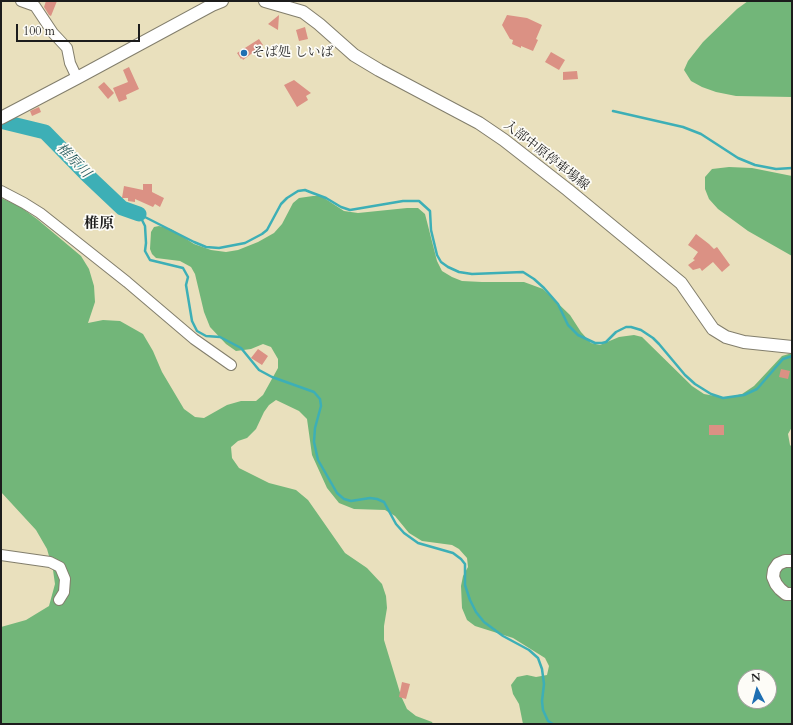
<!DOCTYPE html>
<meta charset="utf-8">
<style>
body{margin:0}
#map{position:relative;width:793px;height:725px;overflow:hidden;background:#e9e0bd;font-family:Cardo,serif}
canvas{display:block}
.frame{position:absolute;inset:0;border:2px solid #1c1c1c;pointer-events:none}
.north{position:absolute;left:737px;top:669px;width:40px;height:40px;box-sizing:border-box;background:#fdfcf7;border:1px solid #a3a29f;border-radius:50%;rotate:354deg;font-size:11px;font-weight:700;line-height:16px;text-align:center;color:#1c1c1c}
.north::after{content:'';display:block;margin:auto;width:14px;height:18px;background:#1f6fb2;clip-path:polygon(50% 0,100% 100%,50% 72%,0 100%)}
.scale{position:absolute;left:16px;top:24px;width:124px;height:18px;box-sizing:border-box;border:2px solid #1c1c1c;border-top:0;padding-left:5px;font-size:12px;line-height:14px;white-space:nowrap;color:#1c1c1c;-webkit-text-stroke:3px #fdfcf7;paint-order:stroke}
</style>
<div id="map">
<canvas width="793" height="725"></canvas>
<div class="frame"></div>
<div class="north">N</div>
<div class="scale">100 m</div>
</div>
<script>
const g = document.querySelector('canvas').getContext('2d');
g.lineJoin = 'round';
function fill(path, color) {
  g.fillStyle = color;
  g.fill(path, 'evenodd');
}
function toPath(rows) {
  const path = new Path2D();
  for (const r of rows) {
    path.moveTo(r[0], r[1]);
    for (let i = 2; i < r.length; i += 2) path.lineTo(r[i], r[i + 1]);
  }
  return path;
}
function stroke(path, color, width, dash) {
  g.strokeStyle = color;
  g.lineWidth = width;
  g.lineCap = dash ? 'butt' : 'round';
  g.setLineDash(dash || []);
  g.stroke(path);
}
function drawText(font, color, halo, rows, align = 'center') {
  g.font = font + ' Cardo,"Noto Serif JP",serif';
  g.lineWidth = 3.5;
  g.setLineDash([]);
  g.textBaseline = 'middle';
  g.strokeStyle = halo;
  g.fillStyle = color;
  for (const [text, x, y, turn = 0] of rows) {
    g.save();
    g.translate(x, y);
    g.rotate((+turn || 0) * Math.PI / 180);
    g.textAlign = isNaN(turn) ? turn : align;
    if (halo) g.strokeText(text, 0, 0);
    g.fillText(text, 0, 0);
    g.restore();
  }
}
const forest = toPath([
 [748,1,792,1,792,97,736,96,716,92,702,87,691,81,684,70,688,61,703,42,737,9],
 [729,167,752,168,792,176,792,256,748,231,718,209,709,199,705,189,705,177,712,169],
 [313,196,321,196,344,211,358,213,407,208,418,208,425,214,437,261,442,271,452,277,462,281,482,282,524,282,543,289,570,315,581,332,591,343,600,345,619,337,634,335,642,337,692,386,704,394,725,398,742,394,754,386,782,356,792,353,792,427,788,434,790,445,792,447,792,724,523,724,519,704,513,694,511,685,517,677,527,675,536,677,547,675,549,666,545,658,513,638,475,626,467,620,462,608,461,586,463,576,468,567,467,558,459,549,452,545,422,541,409,533,395,516,385,510,354,509,339,503,327,488,312,455,307,419,299,411,276,400,269,405,264,412,256,429,247,438,238,441,231,447,232,458,239,468,269,483,296,490,308,500,345,553,367,568,382,584,386,596,387,608,384,626,384,640,401,696,407,709,416,716,432,722,433,724,1,724,1,627,26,620,49,606,55,584,53,570,47,549,36,530,1,492,1,198,19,206,37,219,81,256,89,269,94,286,95,302,88,323,103,320,120,321,143,334,153,351,162,372,184,409,195,417,204,418,227,405,241,401,256,401,263,395,278,368,278,359,271,347,263,344,251,349,236,351,226,344,210,327,204,312,195,274,191,267,180,261,156,258,152,254,150,249,151,232,154,227,159,226,171,229,194,244,211,250,226,252,238,250,258,242,274,233,282,224,293,203,299,198],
 [745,677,769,677,769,701,745,701]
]);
const stream = toPath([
 [613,111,683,127,701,134,738,158,755,165,776,169,792,168],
 [139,214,194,242,206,247,219,248,245,243,262,234,267,230,281,204,287,198,298,191,305,190,310,192,326,198,341,207,350,210,403,201,419,201,430,211,431,230,437,255,441,262,448,267,459,272,472,274,523,272,534,279,544,288,558,304,568,325,578,335,595,343,602,343,606,342,616,332,626,327,631,327,641,330,653,338,659,344,685,375,695,384,711,394,723,398,744,395,757,389,783,359,792,356],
 [139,214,145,226,146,243,145,251,150,260,183,268,188,277,186,285,192,321,197,331,206,336,220,337,241,348,259,370,272,377,314,392,320,399,321,406,315,428,314,442,318,460,337,493,344,499,351,501,370,498,377,499,384,502,396,524,404,533,418,543,453,553,461,559,465,564,465,585,470,600,476,612,484,622,503,636,529,650,538,658,542,669,544,684,542,701,543,710,548,721,553,724]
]);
const river = toPath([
 [1,119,4,122,45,132,86,174,122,208,139,214]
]);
const building = toPath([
 [46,1,57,1,51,16,49,15,44,7],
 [279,15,278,30,268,24],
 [507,15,527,18,542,25,536,39,538,40,533,51,521,46,521,48,512,44,513,40,510,39,502,25],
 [305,27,308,39,299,41,296,30],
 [259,39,263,45,243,60,242,58,241,59,237,53],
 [551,52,565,60,559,70,545,62],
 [129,67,139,89,126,95,127,99,119,102,113,88,128,82,123,70],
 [577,71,578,79,563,80,563,72],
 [294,80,311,93,306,96,308,100,297,107,284,85],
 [104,82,114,93,108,99,98,87],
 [39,107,41,112,32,116,30,111],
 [143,184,152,184,152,192,164,198,160,207,155,204,153,207,135,199,135,202,128,201,128,198,122,198,124,186,143,190],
 [696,234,709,244,714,249,717,247,730,265,722,272,713,262,702,271,700,268,693,270,688,265,695,260,693,259,698,252,688,245],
 [258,349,268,356,262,365,251,358],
 [781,369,790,371,788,379,779,377],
 [709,425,724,425,724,435,709,435],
 [402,682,410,684,406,699,399,697]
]);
const minor = toPath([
 [21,1,35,6,53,33,67,48,70,63,77,78],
 [1,191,24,203,40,213,127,282,194,339,231,365],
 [1,555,50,562,60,567,65,579,64,592,59,600]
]);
const major = toPath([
 [265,1,303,12,319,24,354,55,379,70,479,123,504,140,568,190,681,283,713,329,726,337,744,342,792,347],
 [1,118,77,78,212,5,222,1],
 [792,561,785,561,778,564,774,570,773,577,776,584,780,589,786,594,792,594]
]);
const markers = [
 [244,53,4,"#1f6fb2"]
];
const poiNames = [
 ["そば処 しいば",252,53]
];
const streetNames = [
 ["入部中原停車場線",546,156,38]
];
const waterNames = [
 ["椎原川",73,161,46]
];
const quarterNames = [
 ["椎原",99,225]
];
fill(forest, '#72b679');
stroke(stream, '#3dafb6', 2.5);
stroke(river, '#3dafb6', 15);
fill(building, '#db9184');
stroke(minor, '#827e6c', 12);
stroke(major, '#827e6c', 14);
stroke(minor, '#fff', 10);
stroke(major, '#fff', 12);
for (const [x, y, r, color] of markers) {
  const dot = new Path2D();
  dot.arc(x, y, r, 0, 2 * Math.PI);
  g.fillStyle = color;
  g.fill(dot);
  stroke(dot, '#fdfcf7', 1.5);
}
drawText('13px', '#1c1c1c', '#fdfcf7', poiNames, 'left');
drawText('13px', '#1c1c1c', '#fdfcf7', streetNames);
drawText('italic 14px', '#2b5e61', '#fdfcf7', waterNames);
drawText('bold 15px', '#1c1c1c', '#fdfcf7', quarterNames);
</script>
